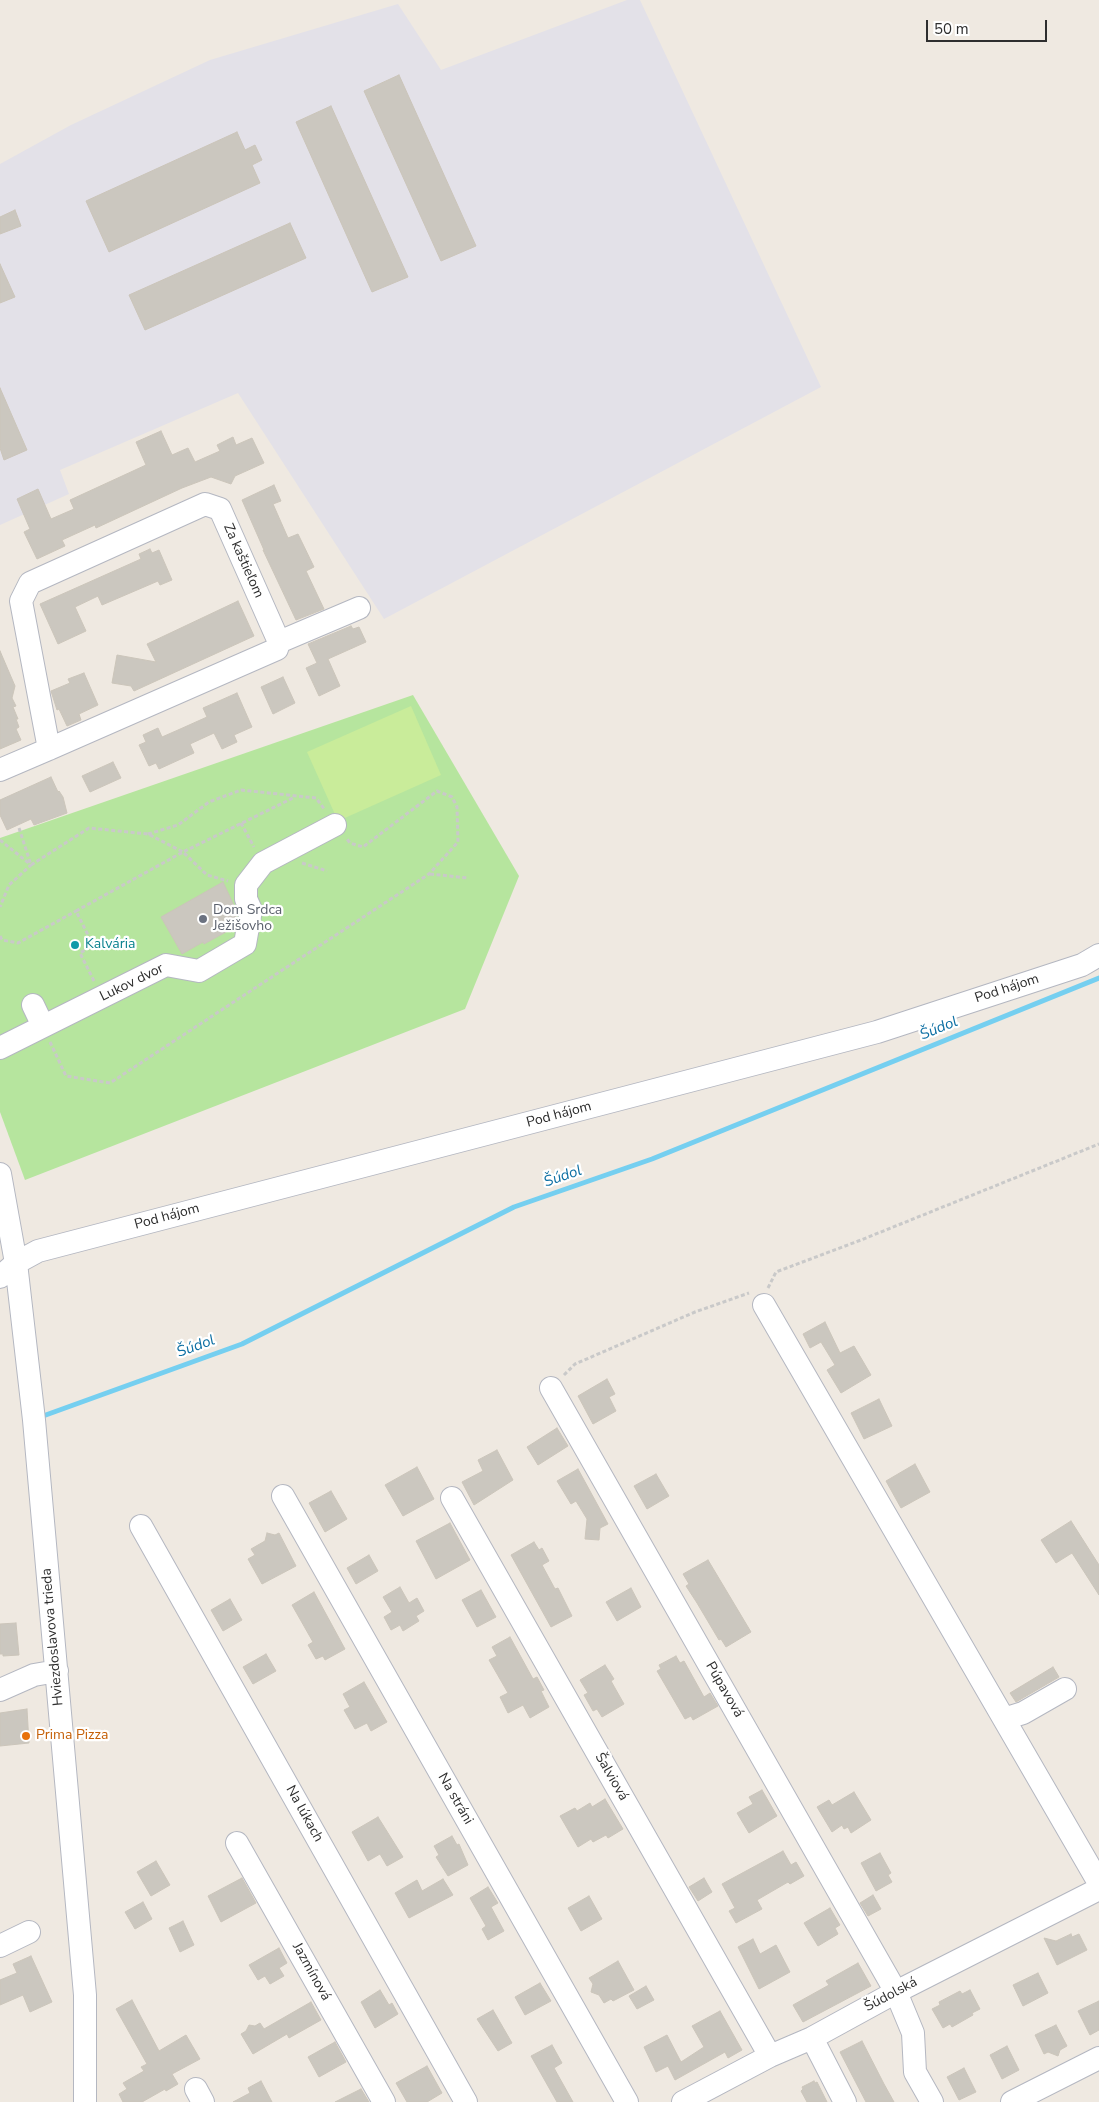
<!DOCTYPE html>
<meta charset="utf-8">
<style>
body{margin:0}
#map{position:relative;width:1099px;height:2102px;overflow:hidden;background:#efe9e1;font-family:"Nunito Sans",sans-serif}
canvas{display:block}
.scale{position:absolute;left:926px;top:20px;width:121px;height:22px;box-sizing:border-box;border:2px solid #2e2e2e;border-top:0;padding-left:6px;font-size:15px;line-height:18px;white-space:nowrap;color:#2e2e2e;-webkit-text-stroke:4px #fff;paint-order:stroke}
</style>
<div id="map">
<canvas width="1099" height="2102"></canvas>
<div class="scale">50 m</div>
</div>
<script>
const g = document.querySelector('canvas').getContext('2d');
g.lineJoin = 'round';
function fill(path, color) {
  g.fillStyle = color;
  g.fill(path, 'evenodd');
}
function toPath(rows) {
  const path = new Path2D();
  for (const r of rows) {
    path.moveTo(r[0], r[1]);
    for (let i = 2; i < r.length; i += 2) path.lineTo(r[i], r[i + 1]);
  }
  return path;
}
function stroke(path, color, width, dash) {
  g.strokeStyle = color;
  g.lineWidth = width;
  g.lineCap = dash ? 'butt' : 'round';
  g.setLineDash(dash || []);
  g.stroke(path);
}
function drawText(font, color, halo, rows, align = 'center') {
  g.font = font + ' "Nunito Sans",sans-serif';
  g.lineWidth = 4.5;
  g.setLineDash([]);
  g.textBaseline = 'middle';
  g.strokeStyle = halo;
  g.fillStyle = color;
  for (const [text, x, y, turn = 0] of rows) {
    g.save();
    g.translate(x, y);
    g.rotate((+turn || 0) * Math.PI / 180);
    g.textAlign = isNaN(turn) ? turn : align;
    if (halo) g.strokeText(text, 0, 0);
    g.fillText(text, 0, 0);
    g.restore();
  }
}
const industrial = toPath([
 [627,0,640,0,821,387,384,619,238,393,60,470,69,494,0,525,0,164,71,125,210,60,398,4,441,70]
]);
const green = toPath([
 [413,695,519,876,465,1009,25,1180,0,1112,0,838]
]);
const pitch = toPath([
 [411,706,441,775,338,821,307,752]
]);
const stream = toPath([
 [43,1416,242,1344,514,1207,652,1159,1099,978]
]);
const building = toPath([
 [399,75,476,246,441,261,364,91,399,75],
 [331,106,408,277,372,292,296,122,331,106],
 [237,132,245,150,255,145,262,160,252,165,260,183,109,252,86,201,237,132],
 [15,210,21,226,0,234,0,217,15,210],
 [290,223,306,258,145,330,129,295,290,223],
 [0,264,15,297,0,303,0,264],
 [0,388,27,450,4,460,0,448,0,388],
 [161,431,172,455,188,448,195,462,220,451,217,445,233,437,236,445,252,438,264,463,235,476,231,484,211,477,182,488,96,528,95,525,62,540,65,546,37,559,24,532,30,529,17,499,38,489,51,519,74,509,70,500,146,465,136,442,161,431],
 [274,485,281,501,273,504,288,538,298,534,314,567,306,571,324,609,296,620,263,550,264,550,242,500,274,485],
 [150,549,152,553,159,550,172,580,160,585,158,581,102,605,98,596,75,607,86,631,58,644,40,604,141,559,139,554,150,549],
 [238,601,254,636,134,691,131,686,112,683,117,655,156,662,147,644,238,601],
 [351,626,353,629,359,627,366,642,328,659,340,686,319,696,306,668,317,663,308,644,351,626],
 [0,651,15,686,12,698,16,706,13,707,18,719,16,719,19,727,16,729,21,740,0,749,0,651],
 [84,673,98,705,79,714,81,720,67,726,59,709,57,710,51,691,70,683,68,679,84,673],
 [283,677,295,703,273,714,261,687,283,677],
 [237,693,252,727,234,735,237,742,222,749,214,733,190,744,194,753,159,769,156,763,149,766,139,745,146,742,143,735,158,728,162,737,178,730,207,717,203,708,237,693],
 [113,762,121,778,90,792,82,776,113,762],
 [51,777,58,792,59,791,63,797,67,813,34,825,31,819,7,830,0,815,0,800,51,777],
 [223,882,237,912,235,924,225,930,226,932,204,944,203,942,182,954,161,917,223,882],
 [825,1322,840,1353,854,1346,871,1375,841,1393,827,1370,835,1365,821,1342,810,1348,803,1334,825,1322],
 [607,1379,615,1394,609,1397,616,1411,593,1424,578,1396,607,1379],
 [879,1399,892,1426,864,1439,851,1413,879,1399],
 [557,1428,568,1446,538,1465,527,1447,557,1428],
 [497,1450,513,1480,474,1505,462,1482,483,1471,478,1460,497,1450],
 [915,1464,930,1492,901,1508,886,1481,915,1464],
 [417,1467,434,1499,403,1516,385,1485,417,1467],
 [578,1469,608,1524,600,1528,599,1540,585,1539,587,1519,576,1501,571,1504,557,1481,578,1469],
 [656,1474,669,1496,647,1509,634,1486,656,1474],
 [331,1491,347,1519,325,1532,309,1503,331,1491],
 [1071,1521,1099,1565,1099,1595,1072,1553,1056,1563,1041,1540,1071,1521],
 [450,1523,470,1560,436,1579,416,1541,450,1523],
 [267,1533,275,1535,279,1533,296,1566,262,1584,248,1559,255,1555,251,1549,265,1541,267,1533],
 [534,1542,539,1550,542,1548,549,1561,542,1565,555,1589,558,1588,572,1616,551,1627,511,1555,534,1542],
 [369,1555,378,1571,356,1584,347,1568,369,1555],
 [708,1560,751,1632,726,1647,721,1639,719,1640,697,1603,686,1586,689,1584,683,1574,708,1560],
 [400,1587,409,1603,417,1598,424,1611,416,1616,419,1621,403,1631,400,1625,391,1630,384,1617,392,1612,383,1597,400,1587],
 [631,1588,641,1607,617,1621,606,1602,631,1588],
 [481,1590,496,1617,477,1627,462,1600,481,1590],
 [314,1592,345,1649,325,1660,323,1656,316,1659,308,1645,313,1642,292,1605,314,1592],
 [230,1599,242,1620,223,1631,211,1610,230,1599],
 [16,1623,19,1655,3,1656,3,1654,0,1654,0,1624,16,1623],
 [510,1637,533,1679,537,1677,544,1690,541,1691,549,1707,530,1718,523,1705,508,1713,500,1697,508,1693,489,1660,497,1656,492,1647,510,1637],
 [266,1654,276,1671,253,1684,243,1667,266,1654],
 [676,1656,680,1663,684,1661,704,1697,710,1693,718,1706,693,1720,691,1716,685,1719,657,1671,661,1669,659,1665,676,1656],
 [605,1665,614,1679,611,1681,624,1704,602,1717,597,1709,593,1711,584,1695,588,1693,580,1680,605,1665],
 [1053,1667,1059,1677,1016,1702,1010,1693,1053,1667],
 [364,1682,387,1722,371,1731,367,1723,355,1729,344,1710,350,1707,343,1694,364,1682],
 [27,1709,29,1743,0,1746,0,1713,27,1709],
 [762,1790,777,1816,749,1833,737,1813,753,1804,749,1797,762,1790],
 [854,1792,871,1820,851,1833,848,1827,844,1829,842,1825,832,1832,817,1807,829,1800,832,1805,854,1792],
 [605,1799,623,1829,608,1838,606,1835,593,1842,591,1839,578,1847,560,1816,575,1808,577,1811,590,1803,592,1807,605,1799],
 [378,1817,403,1857,387,1866,380,1854,368,1861,352,1832,378,1817],
 [452,1836,457,1845,459,1844,468,1865,448,1876,436,1857,439,1855,434,1846,452,1836],
 [783,1851,791,1865,796,1862,804,1876,790,1884,788,1882,757,1900,762,1909,736,1923,729,1911,735,1908,722,1884,783,1851],
 [880,1853,891,1873,888,1875,892,1882,876,1891,861,1863,880,1853],
 [156,1861,170,1885,151,1896,137,1872,156,1861],
 [242,1878,256,1903,221,1922,208,1896,242,1878],
 [704,1878,712,1892,698,1901,689,1887,704,1878],
 [443,1879,453,1895,409,1918,395,1893,417,1880,422,1891,443,1879],
 [488,1887,498,1903,491,1907,504,1931,488,1940,482,1929,486,1926,470,1898,488,1887],
 [873,1895,881,1909,868,1916,860,1903,873,1895],
 [589,1896,602,1919,581,1931,568,1908,589,1896],
 [143,1902,152,1919,135,1929,125,1912,143,1902],
 [830,1908,840,1925,835,1928,838,1934,818,1946,804,1923,830,1908],
 [183,1921,194,1945,180,1952,169,1928,183,1921],
 [1071,1934,1072,1937,1079,1934,1087,1950,1057,1965,1044,1938,1056,1941,1071,1934],
 [753,1939,760,1954,776,1945,790,1972,759,1989,738,1947,753,1939],
 [279,1948,287,1963,279,1968,284,1976,270,1984,265,1976,258,1980,249,1965,279,1948],
 [31,1956,52,2002,30,2012,23,1995,0,2005,0,1980,17,1973,13,1964,31,1956],
 [618,1961,634,1990,613,2001,611,1999,604,2003,599,1995,591,1992,593,1984,589,1978,618,1961],
 [858,1963,871,1986,803,2022,793,2005,829,1985,826,1981,858,1963],
 [1038,1973,1048,1993,1023,2006,1013,1985,1038,1973],
 [540,1983,551,2001,525,2015,515,1997,540,1983],
 [646,1986,654,2000,637,2009,629,1996,646,1986],
 [380,1990,389,2005,392,2003,398,2014,375,2028,361,2002,380,1990],
 [970,1990,980,2009,972,2013,973,2015,952,2027,950,2024,943,2028,932,2009,940,2005,939,2002,960,1991,962,1994,970,1990],
 [132,2000,159,2051,186,2035,200,2059,172,2074,178,2084,166,2091,165,2089,142,2102,123,2102,119,2094,127,2089,123,2083,144,2071,141,2067,147,2064,116,2009,132,2000],
 [1099,2001,1099,2030,1090,2035,1078,2011,1099,2001],
 [311,2002,321,2020,289,2038,287,2034,253,2054,241,2034,246,2031,249,2025,255,2026,260,2023,264,2029,311,2002],
 [493,2010,512,2043,498,2051,477,2019,493,2010],
 [720,2011,742,2050,728,2058,725,2052,675,2080,668,2066,656,2072,644,2047,667,2035,681,2062,704,2047,692,2026,720,2011],
 [1056,2025,1067,2046,1060,2050,1058,2056,1048,2052,1044,2054,1035,2035,1056,2025],
 [862,2041,884,2084,894,2102,866,2102,840,2052,862,2041],
 [335,2042,346,2062,319,2077,308,2057,335,2042],
 [552,2045,562,2063,554,2068,573,2102,557,2102,531,2056,552,2045],
 [1007,2046,1019,2070,1002,2079,990,2055,1007,2046],
 [427,2066,442,2093,427,2102,407,2102,396,2083,427,2066],
 [964,2068,976,2092,959,2100,947,2077,964,2068],
 [261,2081,272,2102,233,2102,250,2093,248,2088,261,2081],
 [814,2081,815,2083,817,2082,827,2102,807,2102,801,2091,803,2089,802,2087,814,2081],
 [361,2089,369,2102,335,2102,361,2089]
]);
const path = toPath([
 [241,823,254,847],
 [19,828,31,865,89,828,148,834,183,852,207,875,228,881],
 [148,834,178,825,209,802,241,790,316,798,325,810],
 [0,840,31,865,9,885,0,907],
 [302,863,327,871],
 [430,874,468,878],
 [0,936,2,940,18,943,76,911],
 [94,981,80,953,93,945,76,911,183,852,295,797],
 [50,1042,66,1076,110,1083,429,874,458,842,457,807,452,797,437,791,363,847,350,843,347,839],
 [768,1288,776,1272,861,1240,1099,1144],
 [564,1375,575,1364,695,1312,749,1293]
]);
const minor = toPath([
 [279,642,359,608],
 [0,770,49,749,277,649,279,642,220,509,205,504,30,583,21,601,49,749],
 [33,1005,43,1026],
 [0,1048,166,965,199,971,245,944,251,910,246,899,246,885,263,863,335,825],
 [0,1174,16,1263,34,1420,85,1995,85,2102],
 [0,1277,16,1263,38,1251,877,1032,1082,965,1099,955],
 [764,1305,1099,1883],
 [551,1388,896,1992,913,2033,915,2072,932,2102],
 [283,1496,627,2102],
 [452,1498,770,2056],
 [141,1526,466,2102],
 [0,1690,34,1675,57,1671],
 [1004,1719,1023,1713,1065,1689],
 [237,1843,384,2102],
 [0,1946,29,1932],
 [812,2038,845,2102],
 [196,2089,203,2102],
 [683,2102,770,2056,812,2038,896,1992,1099,1889],
 [1012,2102,1099,2058]
]);
const markers = [
 [203,919,5,"#6b7280"],
 [75,945,5,"#0f9aa8"],
 [26,1736,5,"#e8710a"]
];
const streetNames = [
 ["Za kaštieľom",243,561,66],
 ["Lukov dvor",132,983,-26],
 ["Pod hájom",1007,989,-18],
 ["Pod hájom",559,1115,-15],
 ["Pod hájom",167,1217,-15],
 ["Hviezdoslavova trieda",53,1637,-95],
 ["Púpavová",724,1690,60],
 ["Šalviová",611,1777,60],
 ["Na stráni",455,1799,60],
 ["Na lúkach",304,1814,61],
 ["Jazmínová",311,1972,61],
 ["Šúdolská",891,1995,-28]
];
const worshipNames = [
 ["Dom Srdca",213,911],
 ["Ježišovho",213,927]
];
const cultureNames = [
 ["Kalvária",85,945]
];
const foodNames = [
 ["Prima Pizza",36,1736]
];
const waterNames = [
 ["Šúdol",939,1029,-22],
 ["Šúdol",563,1177,-19],
 ["Šúdol",196,1347,-20]
];
fill(industrial, '#e3e1e8');
fill(green, '#b6e59e');
fill(pitch, '#c9ec9a');
stroke(stream, '#75cff0', 5);
fill(building, '#cbc7bf');
stroke(building, '#cbc5ba', 1);
stroke(minor, '#b4b7c1', 24);
stroke(path, '#c9c9c9', 3, [4, 2.5]);
stroke(minor, '#fff', 22);
for (const [x, y, r, color] of markers) {
  const dot = new Path2D();
  dot.arc(x, y, r, 0, 2 * Math.PI);
  g.fillStyle = color;
  g.fill(dot);
  stroke(dot, '#fff', 2);
}
drawText('14px', '#2e2e2e', '#fff', streetNames);
drawText('14px', '#5b616d', '#fff', worshipNames, 'left');
drawText('14px', '#0d838f', '#fff', cultureNames, 'left');
drawText('14px', '#c56008', '#fff', foodNames, 'left');
drawText('italic 15px', '#0d6fa3', '#fff', waterNames);
</script>
